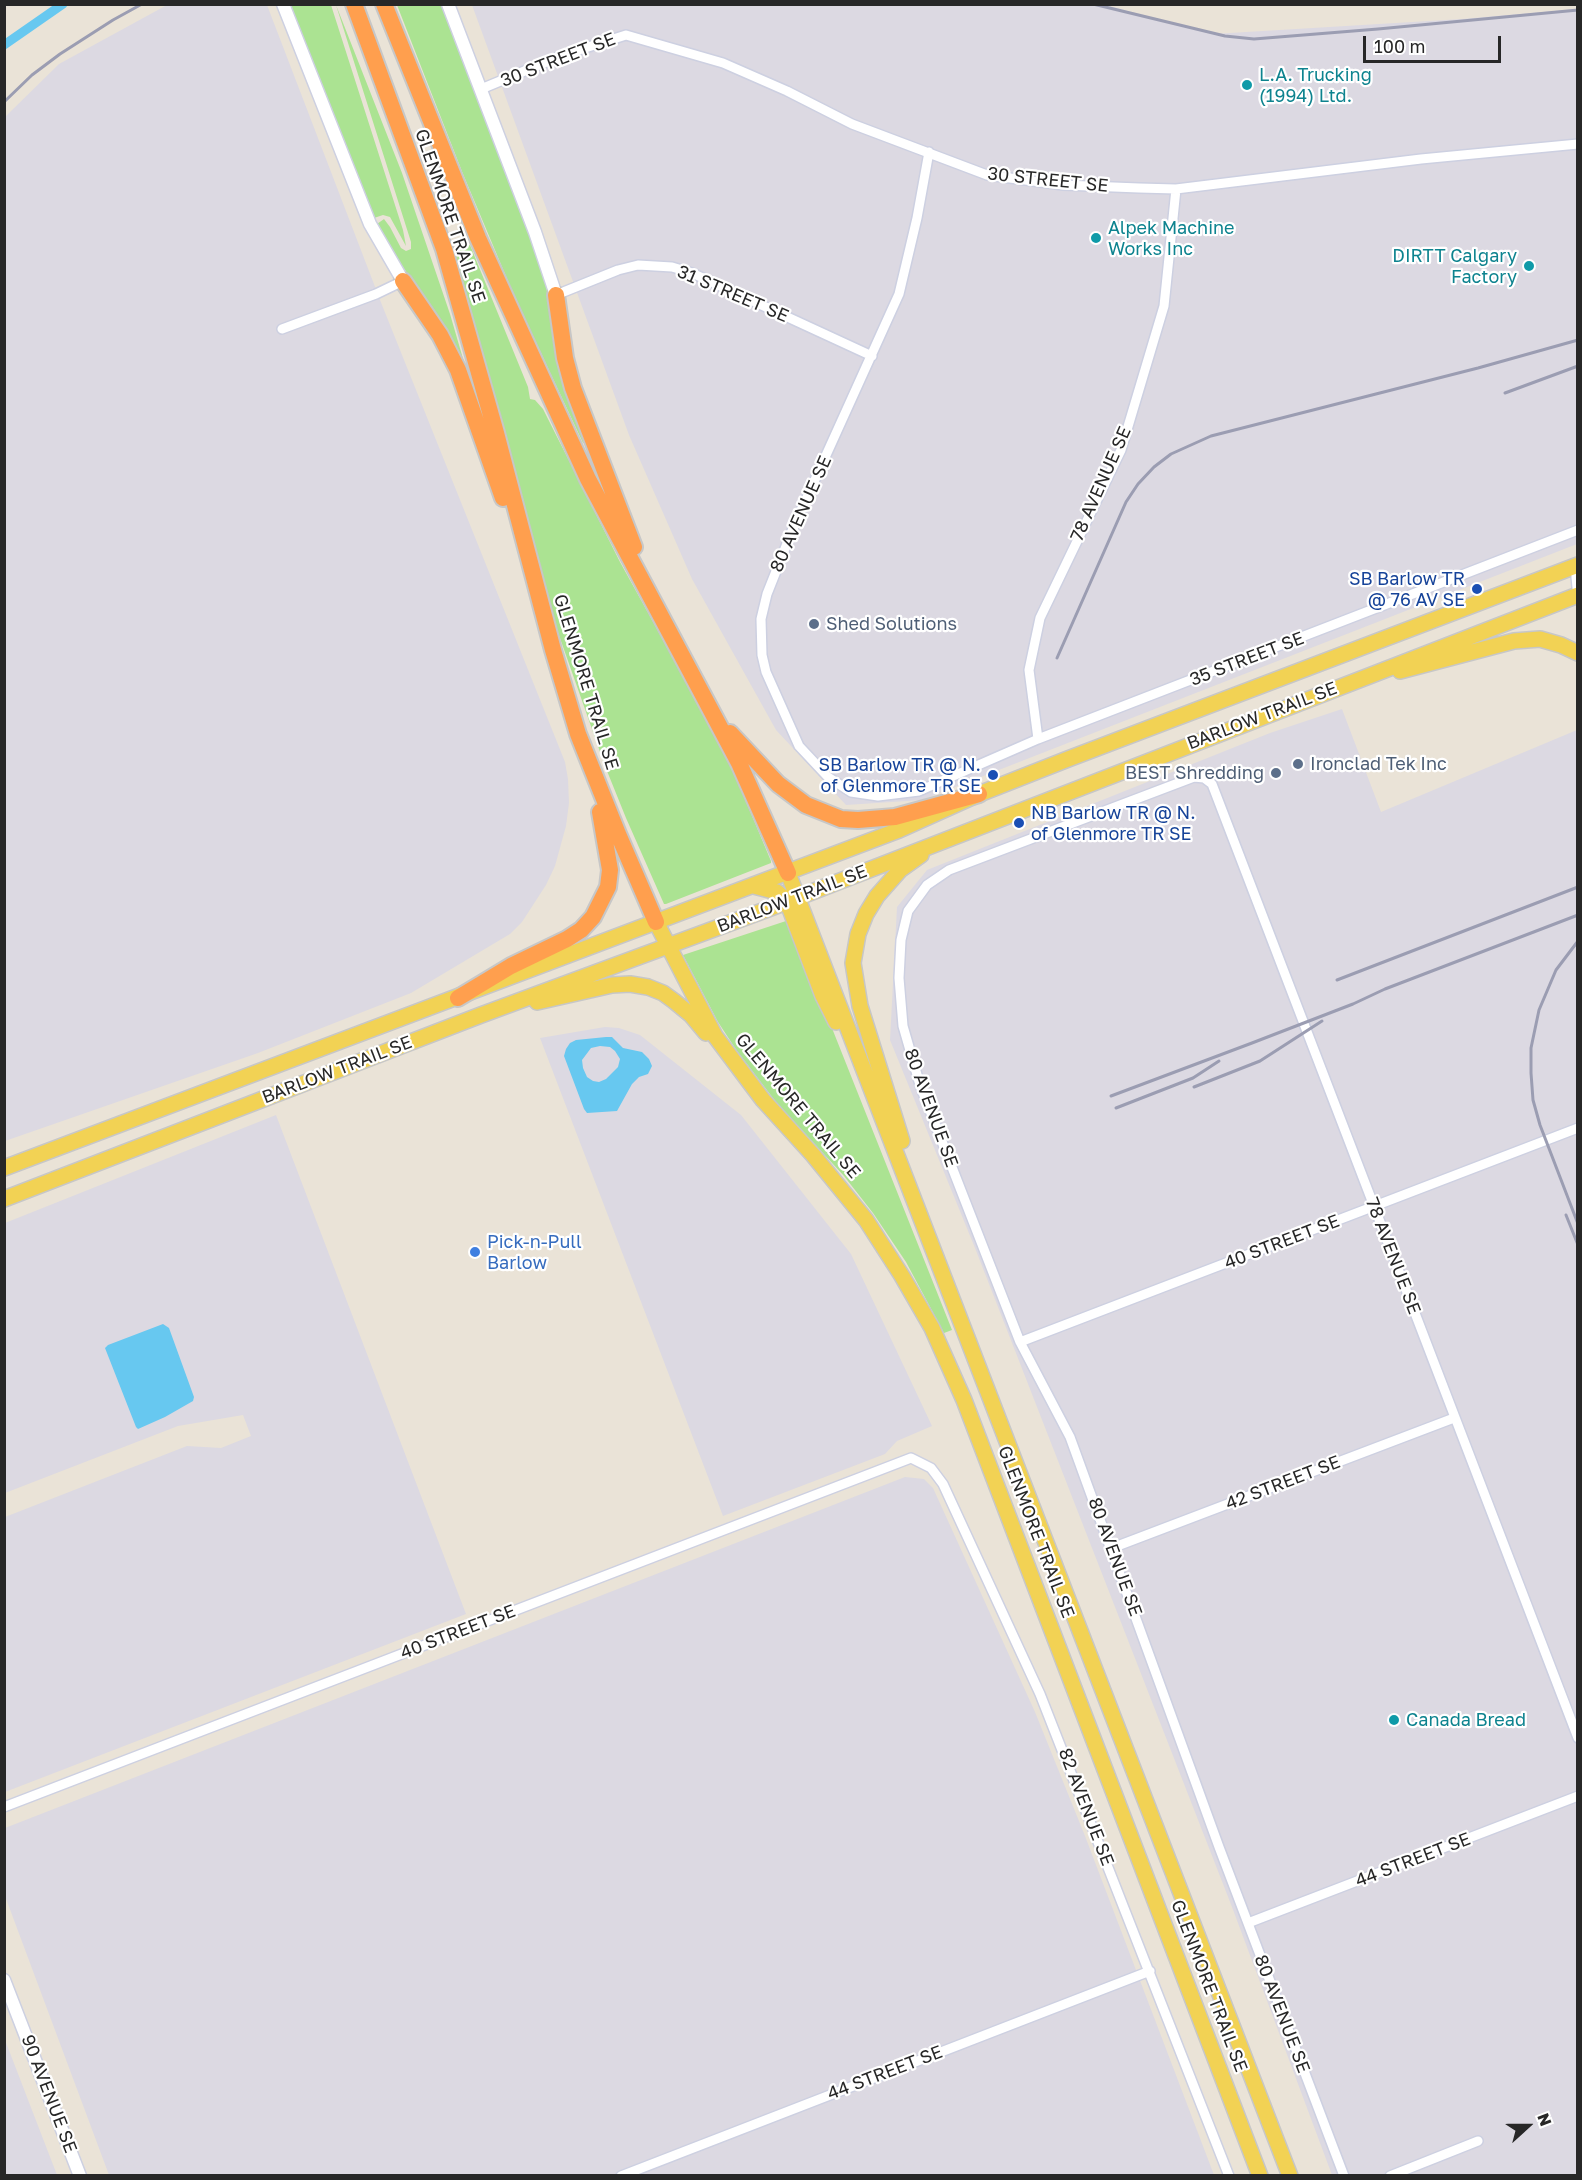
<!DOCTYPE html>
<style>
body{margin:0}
#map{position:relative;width:1582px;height:2180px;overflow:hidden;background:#eae3d7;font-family:"Golos Text",sans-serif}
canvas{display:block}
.frame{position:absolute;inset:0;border:6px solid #272727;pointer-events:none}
.north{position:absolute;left:1498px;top:2096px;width:60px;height:60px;-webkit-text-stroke:4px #fff;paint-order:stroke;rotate:69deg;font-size:16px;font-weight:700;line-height:24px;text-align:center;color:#272727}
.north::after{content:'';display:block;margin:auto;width:21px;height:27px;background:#272727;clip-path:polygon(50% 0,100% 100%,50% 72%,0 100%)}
.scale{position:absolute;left:1363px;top:36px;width:138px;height:27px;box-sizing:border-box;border:3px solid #272727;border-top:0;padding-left:8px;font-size:18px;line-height:21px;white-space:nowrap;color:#272727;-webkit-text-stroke:4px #fff;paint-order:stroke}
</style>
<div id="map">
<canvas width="1582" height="2180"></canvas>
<div class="frame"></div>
<div class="north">N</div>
<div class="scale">100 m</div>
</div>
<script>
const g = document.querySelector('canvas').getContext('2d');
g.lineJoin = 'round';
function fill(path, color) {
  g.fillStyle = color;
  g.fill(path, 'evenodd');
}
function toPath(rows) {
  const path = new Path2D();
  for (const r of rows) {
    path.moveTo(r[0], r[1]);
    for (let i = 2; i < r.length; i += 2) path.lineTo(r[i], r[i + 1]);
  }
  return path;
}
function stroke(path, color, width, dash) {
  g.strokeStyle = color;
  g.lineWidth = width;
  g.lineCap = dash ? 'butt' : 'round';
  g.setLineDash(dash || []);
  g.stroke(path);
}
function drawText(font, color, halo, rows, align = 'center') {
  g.font = font + ' "Golos Text",sans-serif';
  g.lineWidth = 4.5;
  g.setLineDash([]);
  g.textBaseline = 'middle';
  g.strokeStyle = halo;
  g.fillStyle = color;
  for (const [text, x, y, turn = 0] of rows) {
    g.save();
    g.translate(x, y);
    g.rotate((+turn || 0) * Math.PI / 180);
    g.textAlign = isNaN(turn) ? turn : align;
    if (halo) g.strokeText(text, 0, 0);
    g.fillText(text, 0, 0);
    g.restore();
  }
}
const industrial = toPath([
 [1102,4,1213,34,1462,19,1577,9,1577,544,922,800,846,805,776,730,692,579,629,435,472,5],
 [167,5,267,5,382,305,565,762,568,779,569,803,566,826,555,866,546,885,522,922,510,934,411,993,258,1053,5,1141,5,117,59,64],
 [1342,709,1381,812,1577,730,1577,2175,1332,2175,1232,1907,975,1248,890,1040,897,907,927,870,1270,733],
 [605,1027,619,1028,640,1035,741,1115,851,1254,932,1426,897,1441,885,1454,723,1516,540,1038],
 [276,1115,466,1614,5,1792,5,1517,187,1446,221,1448,251,1436,243,1415,178,1426,5,1493,5,1223],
 [905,1477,924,1479,933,1488,1035,1712,1085,1836,1214,2175,109,2175,5,1896,5,1828],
 [4,2040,5,2040,57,2175,5,2175]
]);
const green = toPath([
 [288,5,331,5,403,230,406,246,390,217,383,215,374,218],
 [336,5,402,173,450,314,466,369,433,310,388,246,377,224,384,219,390,227,401,248,406,251,411,249,411,242],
 [397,5,443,5,543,269,586,442,583,443,513,293,463,174],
 [470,245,528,387,530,399,535,400,543,409,620,562,726,754,771,861,771,863,666,904,664,904,626,818,605,766,555,624,492,387,463,281,453,253],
 [789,920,952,1330,944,1333,906,1262,873,1213,844,1176,776,1102,737,1051,718,1022,683,955]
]);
const water = toPath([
 [606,1037,612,1037,623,1048,642,1052,649,1059,652,1066,648,1074,639,1077,632,1084,617,1111,587,1113,584,1109,564,1056,566,1049,570,1043,576,1040],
 [600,1046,610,1047,615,1051,620,1059,618,1067,606,1079,599,1082,593,1081,587,1077,583,1068,582,1060,591,1048],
 [163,1324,169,1328,194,1397,193,1401,165,1417,138,1429,136,1427,105,1348,108,1345]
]);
const canal = toPath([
 [4,45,63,4]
]);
const minor = toPath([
 [481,89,563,55,626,35,723,63,787,91,852,124,987,175,1063,185,1139,188,1176,189,1421,159,1578,144],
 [929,152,917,218,899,294,794,526,767,594,761,619,762,655,766,672,799,746,828,777,851,792,878,796,919,791,1038,739,1578,530],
 [556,295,618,270,638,265,672,267,692,273,872,356],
 [282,329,376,294,403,281],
 [1575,566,1578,598],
 [1038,739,1029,670,1040,618,1121,450,1164,306,1176,189],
 [1020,1342,1578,1128],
 [1112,1548,1454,1418],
 [4,1807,911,1458,931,1468,943,1484,1040,1694,1229,2176],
 [1248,1923,1578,1796],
 [621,2176,1150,1971],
 [1344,2176,1219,1847,1070,1437,1020,1342,920,1085,903,1026,899,978,901,940,908,911,927,885,949,870,1194,777,1204,778,1212,784,1578,1738],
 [1390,2176,1478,2141]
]);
const tertiary = toPath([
 [283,4,370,224,403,281],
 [448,4,535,232,556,295],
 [4,1980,80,2176]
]);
const primary = toPath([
 [1400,671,1514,641,1540,639,1561,645,1578,653],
 [788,873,1290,2176],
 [754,886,777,892,787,901,823,996,836,1022],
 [656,922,715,1036,763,1100,813,1155,866,1220,902,1276,932,1328,964,1400,1260,2176],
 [537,1002,612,985,630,984,648,987,663,993,674,1001,691,1015,706,1033],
 [902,1141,860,1006,853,963,858,934,866,914,877,896,900,870,921,855],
 [4,1168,899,830,979,794,1068,759,1578,565],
 [4,1199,481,1015,768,909,1578,595]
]);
const motorway = toPath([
 [354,4,444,249,496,433,553,650,578,734,618,834,656,922],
 [384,4,478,238,588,479,739,763,788,873],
 [403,281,440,335,458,370,503,498],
 [556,295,565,358,573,388,634,547],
 [730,733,778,784,806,805,841,819,858,820,895,817,979,794],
 [458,998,511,966,567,939,581,930,593,917,608,887,610,870,600,812]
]);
const rail = toPath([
 [1093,4,1225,36,1254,39,1378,29,1578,10],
 [4,102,32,75,60,54,113,20,142,4],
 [1505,393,1578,366],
 [1057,658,1126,502,1138,484,1154,467,1171,454,1211,436,1478,368,1578,340],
 [1578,941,1556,970,1539,1010,1531,1048,1531,1073,1533,1100,1540,1125,1578,1224],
 [1337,980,1578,887],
 [1194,1087,1260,1061,1322,1021],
 [1111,1096,1252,1043,1353,1004,1385,989,1578,915],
 [1116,1108,1193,1078,1219,1061],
 [1566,1215,1578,1245]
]);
const markers = [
 [1247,85,6,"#0f9aa8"],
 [1096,238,6,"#0f9aa8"],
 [1529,266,6,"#0f9aa8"],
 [1477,589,6,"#1a4fb4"],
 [814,624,6,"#5c6f8a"],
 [1298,764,6,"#5c6f8a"],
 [1276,773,6,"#5c6f8a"],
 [993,775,6,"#1a4fb4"],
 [1019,823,6,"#1a4fb4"],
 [475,1252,6,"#3f7fe0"],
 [1394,1720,6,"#0f9aa8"]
];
const streetNames = [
 ["30 STREET SE",558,60,-21],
 ["30 STREET SE",1048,180,6],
 ["GLENMORE TRAIL SE",450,216,71],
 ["31 STREET SE",733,294,23],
 ["78 AVENUE SE",1101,484,-66],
 ["80 AVENUE SE",801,514,-66],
 ["35 STREET SE",1247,659,-21],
 ["GLENMORE TRAIL SE",586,682,73],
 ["BARLOW TRAIL SE",1262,716,-21],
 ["BARLOW TRAIL SE",792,899,-21],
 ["BARLOW TRAIL SE",337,1070,-21],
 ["GLENMORE TRAIL SE",798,1106,50],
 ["80 AVENUE SE",931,1108,70],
 ["40 STREET SE",1282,1242,-21],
 ["78 AVENUE SE",1393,1256,69],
 ["42 STREET SE",1283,1483,-21],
 ["GLENMORE TRAIL SE",1036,1532,69],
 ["80 AVENUE SE",1115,1557,70],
 ["40 STREET SE",458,1632,-21],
 ["82 AVENUE SE",1086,1807,69],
 ["44 STREET SE",1413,1860,-21],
 ["GLENMORE TRAIL SE",1209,1986,69],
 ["80 AVENUE SE",1282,2014,69],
 ["44 STREET SE",885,2073,-21],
 ["90 AVENUE SE",49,2094,69]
];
const cultureNames = [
 ["L.A. Trucking",1259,75],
 ["(1994) Ltd.",1259,96],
 ["Alpek Machine",1108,228],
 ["Works Inc",1108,249],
 ["DIRTT Calgary",1517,256,"right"],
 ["Factory",1517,277,"right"],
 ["Canada Bread",1406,1720]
];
const transitNames = [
 ["SB Barlow TR",1465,579],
 ["@ 76 AV SE",1465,600],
 ["SB Barlow TR @ N.",981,765],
 ["of Glenmore TR SE",981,786],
 ["NB Barlow TR @ N.",1031,813,"left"],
 ["of Glenmore TR SE",1031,834,"left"]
];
const serviceNames = [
 ["Shed Solutions",826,624],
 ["Ironclad Tek Inc",1310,764],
 ["BEST Shredding",1264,773,"right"]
];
const shopNames = [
 ["Pick-n-Pull",487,1242],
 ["Barlow",487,1263]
];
fill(industrial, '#dcd9e2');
fill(green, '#abe392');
fill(water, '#67c8f0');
stroke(canal, '#67c8f0', 9);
stroke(minor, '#cdd0e1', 12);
stroke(tertiary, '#cdd0e1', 15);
stroke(primary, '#c7c7c7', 18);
stroke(motorway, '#c7c7c7', 20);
stroke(minor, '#fff', 9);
stroke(tertiary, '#fff', 12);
stroke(primary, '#f2d254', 15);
stroke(motorway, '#ff9f4e', 16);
stroke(rail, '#9b9db2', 3);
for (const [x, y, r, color] of markers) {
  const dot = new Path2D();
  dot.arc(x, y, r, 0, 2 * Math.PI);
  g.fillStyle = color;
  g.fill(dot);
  stroke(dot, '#fff', 2);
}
drawText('18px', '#272727', '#fff', streetNames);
drawText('18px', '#0d838f', '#fff', cultureNames, 'left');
drawText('18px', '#164399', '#fff', transitNames, 'right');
drawText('18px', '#4e5e75', '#fff', serviceNames, 'left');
drawText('18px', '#366cbe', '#fff', shopNames, 'left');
</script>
